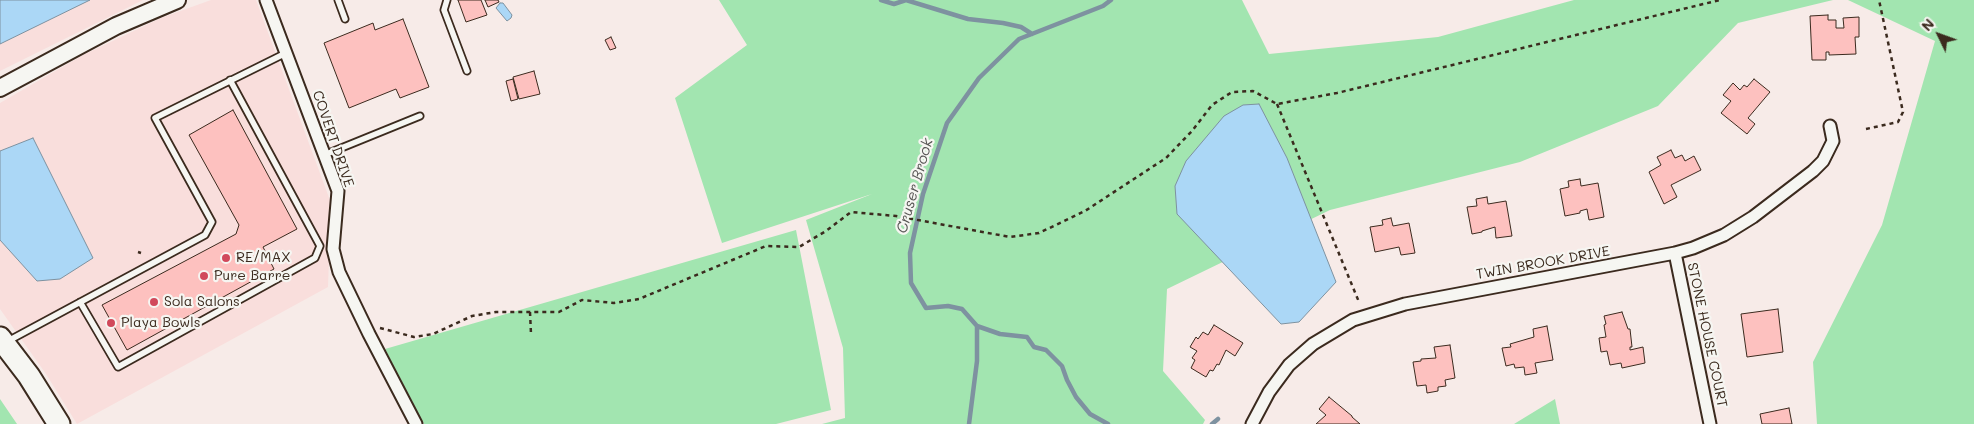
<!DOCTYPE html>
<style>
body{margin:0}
#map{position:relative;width:1974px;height:424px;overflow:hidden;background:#f7ebe8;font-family:Mali,sans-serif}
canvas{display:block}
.north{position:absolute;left:1914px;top:10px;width:50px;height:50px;-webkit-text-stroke:4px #f6f6f2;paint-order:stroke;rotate:312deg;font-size:14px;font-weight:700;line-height:20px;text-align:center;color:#3b2a1e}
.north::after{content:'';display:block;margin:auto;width:18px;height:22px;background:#3b2a1e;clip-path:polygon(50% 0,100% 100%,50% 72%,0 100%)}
</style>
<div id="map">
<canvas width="1974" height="424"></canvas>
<div class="north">N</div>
</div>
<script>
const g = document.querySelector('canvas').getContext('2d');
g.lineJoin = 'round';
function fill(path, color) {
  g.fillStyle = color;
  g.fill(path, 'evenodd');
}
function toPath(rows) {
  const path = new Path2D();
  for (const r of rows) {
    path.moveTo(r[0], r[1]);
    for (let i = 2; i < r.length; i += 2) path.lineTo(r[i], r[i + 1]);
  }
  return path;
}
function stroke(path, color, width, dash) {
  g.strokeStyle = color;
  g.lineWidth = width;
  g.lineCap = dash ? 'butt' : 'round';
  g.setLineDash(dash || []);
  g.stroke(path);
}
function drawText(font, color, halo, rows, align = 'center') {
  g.font = font + ' Mali,sans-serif';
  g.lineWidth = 4.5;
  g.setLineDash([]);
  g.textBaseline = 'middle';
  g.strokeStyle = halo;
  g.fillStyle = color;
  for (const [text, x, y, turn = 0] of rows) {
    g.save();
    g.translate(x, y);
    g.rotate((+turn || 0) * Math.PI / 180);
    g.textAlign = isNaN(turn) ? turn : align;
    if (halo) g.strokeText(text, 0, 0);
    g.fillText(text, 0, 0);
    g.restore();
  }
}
const built = toPath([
 [0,0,143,0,0,71],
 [211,0,256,0,331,203,328,287,77,424,46,374,0,309,0,103,83,55,161,18]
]);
const green = toPath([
 [719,0,1242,0,1269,54,1438,37,1574,0,1833,0,1738,23,1658,106,1520,162,1330,210,1167,289,1163,371,1205,420,1203,424,822,424,845,418,843,348,806,220,872,194,722,243,675,98,747,45],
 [1848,0,1974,0,1974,424,1817,424,1813,362,1882,225,1935,41],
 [796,230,831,410,776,424,424,424,385,349],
 [0,399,17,424,0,424],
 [1555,399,1560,424,1514,424]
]);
const water = toPath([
 [0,0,90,0,0,44,0,0],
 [500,3,503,3,512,15,511,18,507,21,496,8,500,3],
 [1259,104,1287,158,1336,282,1299,322,1281,324,1177,214,1175,186,1186,161,1224,116,1243,105,1259,104],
 [33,138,93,258,60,279,37,281,0,240,0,151,33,138]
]);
const stream = toPath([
 [881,0,894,4,906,0],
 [906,0,968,19,1003,23,1021,27,1032,34],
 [977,326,1000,334,1027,337,1034,347,1046,350,1062,366,1067,380,1076,397,1090,414,1108,424],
 [969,424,977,361,977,326,962,309,948,306,926,308,911,283,910,253,923,194,947,123,979,78,1019,39,1103,6,1111,0],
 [1212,424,1218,419]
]);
const building = toPath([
 [458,0,481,0,487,15,466,22,458,0],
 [485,0,498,0,499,2,488,7,485,0],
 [1828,15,1828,20,1836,20,1836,28,1844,28,1843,18,1859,17,1859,37,1855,37,1856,54,1829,55,1829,52,1826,52,1826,60,1812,60,1810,16,1828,15],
 [403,19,429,87,400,98,396,89,349,108,324,43,373,23,375,30,403,19],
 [611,37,616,48,610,50,605,40,611,37],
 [534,71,540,94,519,99,513,77,534,71],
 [513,79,518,99,511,101,506,81,513,79],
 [1754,79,1770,92,1748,118,1755,124,1747,134,1721,113,1731,101,1723,95,1733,83,1740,90,1744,85,1747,87,1754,79],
 [233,110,297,229,263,247,274,269,127,350,102,305,236,234,239,225,189,135,233,110],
 [1671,150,1675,158,1682,155,1685,161,1694,156,1701,170,1671,185,1677,197,1664,204,1649,172,1661,165,1657,157,1671,150],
 [1580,179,1581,186,1598,183,1604,217,1589,220,1587,209,1580,211,1580,213,1565,216,1560,189,1569,187,1568,181,1580,179],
 [1487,197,1488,204,1506,201,1512,236,1496,238,1495,227,1482,231,1482,232,1472,234,1467,207,1477,206,1476,199,1487,197],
 [1391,218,1393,226,1409,223,1415,253,1401,255,1399,247,1375,252,1370,227,1383,225,1382,220,1391,218],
 [1778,309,1783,352,1747,357,1741,314,1778,309],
 [1622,312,1628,329,1630,329,1632,347,1630,347,1630,350,1643,347,1645,363,1622,368,1621,363,1610,365,1607,351,1601,352,1599,338,1606,337,1604,325,1606,324,1604,316,1622,312],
 [1214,325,1243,343,1235,356,1226,350,1219,365,1217,364,1213,371,1210,370,1206,377,1191,368,1195,360,1192,358,1197,351,1190,347,1196,337,1198,339,1203,332,1208,335,1214,325],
 [1547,326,1553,360,1535,363,1537,373,1525,375,1524,367,1515,368,1514,364,1506,366,1502,348,1511,347,1510,344,1534,337,1533,329,1547,326],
 [1450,345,1455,378,1445,380,1446,386,1438,387,1438,391,1427,393,1426,385,1417,386,1413,362,1421,361,1421,359,1436,358,1434,347,1450,345],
 [1329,397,1352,416,1352,417,1360,424,1316,424,1326,415,1319,409,1329,397],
 [1789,408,1792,424,1762,424,1760,414,1789,408]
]);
const path = toPath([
 [1277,104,1359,302],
 [1866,129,1898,122,1903,112,1879,0],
 [138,252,141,253],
 [530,312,531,334],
 [380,328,414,337,433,334,472,316,496,312,559,312,582,300,614,303,639,299,766,246,799,247,826,231,851,212,896,216,1010,237,1039,233,1085,211,1166,158,1192,131,1212,105,1232,92,1253,91,1277,104,1337,93,1720,0]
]);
const lane = toPath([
 [338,0,345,19],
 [447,0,444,10,467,71],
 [324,155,420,116],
 [80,302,118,367,315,258,320,246,230,80],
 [8,341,205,235,212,222,155,118,286,53]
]);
const street = toPath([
 [266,0,338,191,333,249,339,272,369,334,416,424],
 [1675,253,1710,424],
 [1252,424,1269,392,1289,365,1313,344,1353,320,1405,304,1675,253,1693,248,1724,235,1753,217,1813,171,1823,161,1833,141,1830,126]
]);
const secondary = toPath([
 [0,88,116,26,177,0]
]);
const highway = toPath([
 [0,338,29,376,59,424]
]);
const markers = [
 [226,258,5,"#d1495b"],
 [204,276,5,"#d1495b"],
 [154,302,5,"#d1495b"],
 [111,323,5,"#d1495b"]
];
const streetNames = [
 ["COVERT DRIVE",333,139,71],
 ["TWIN BROOK DRIVE",1543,263,-10],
 ["STONE HOUSE COURT",1707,335,78]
];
const poiNames = [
 ["RE/MAX",236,258],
 ["Pure Barre",214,276],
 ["Sola Salons",164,302],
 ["Playa Bowls",121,323]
];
const waterNames = [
 ["Cruser Brook",915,186,-74]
];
fill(built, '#f9dedc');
fill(green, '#a2e5b0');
fill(water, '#abd7f6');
stroke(water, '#7e92a0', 1);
stroke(stream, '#7e92a0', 4.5);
fill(building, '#fdc1bf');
stroke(building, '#3b2a1e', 1);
stroke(lane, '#3b2a1e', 9);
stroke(street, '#3b2a1e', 15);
stroke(secondary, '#3b2a1e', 20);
stroke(highway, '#3b2a1e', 25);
stroke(path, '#3b2a1e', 2.5, [4, 4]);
stroke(lane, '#f6f6f2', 5.5);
stroke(street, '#f6f6f2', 11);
stroke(secondary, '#f6f6f2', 16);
stroke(highway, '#f6f6f2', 21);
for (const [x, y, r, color] of markers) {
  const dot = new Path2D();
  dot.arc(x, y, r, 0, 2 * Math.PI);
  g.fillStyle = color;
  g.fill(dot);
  stroke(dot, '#f6f6f2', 2);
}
drawText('14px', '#3b2a1e', '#f6f6f2', streetNames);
drawText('14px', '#3b2a1e', '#f6f6f2', poiNames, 'left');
drawText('italic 15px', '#575554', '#f6f6f2', waterNames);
</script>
